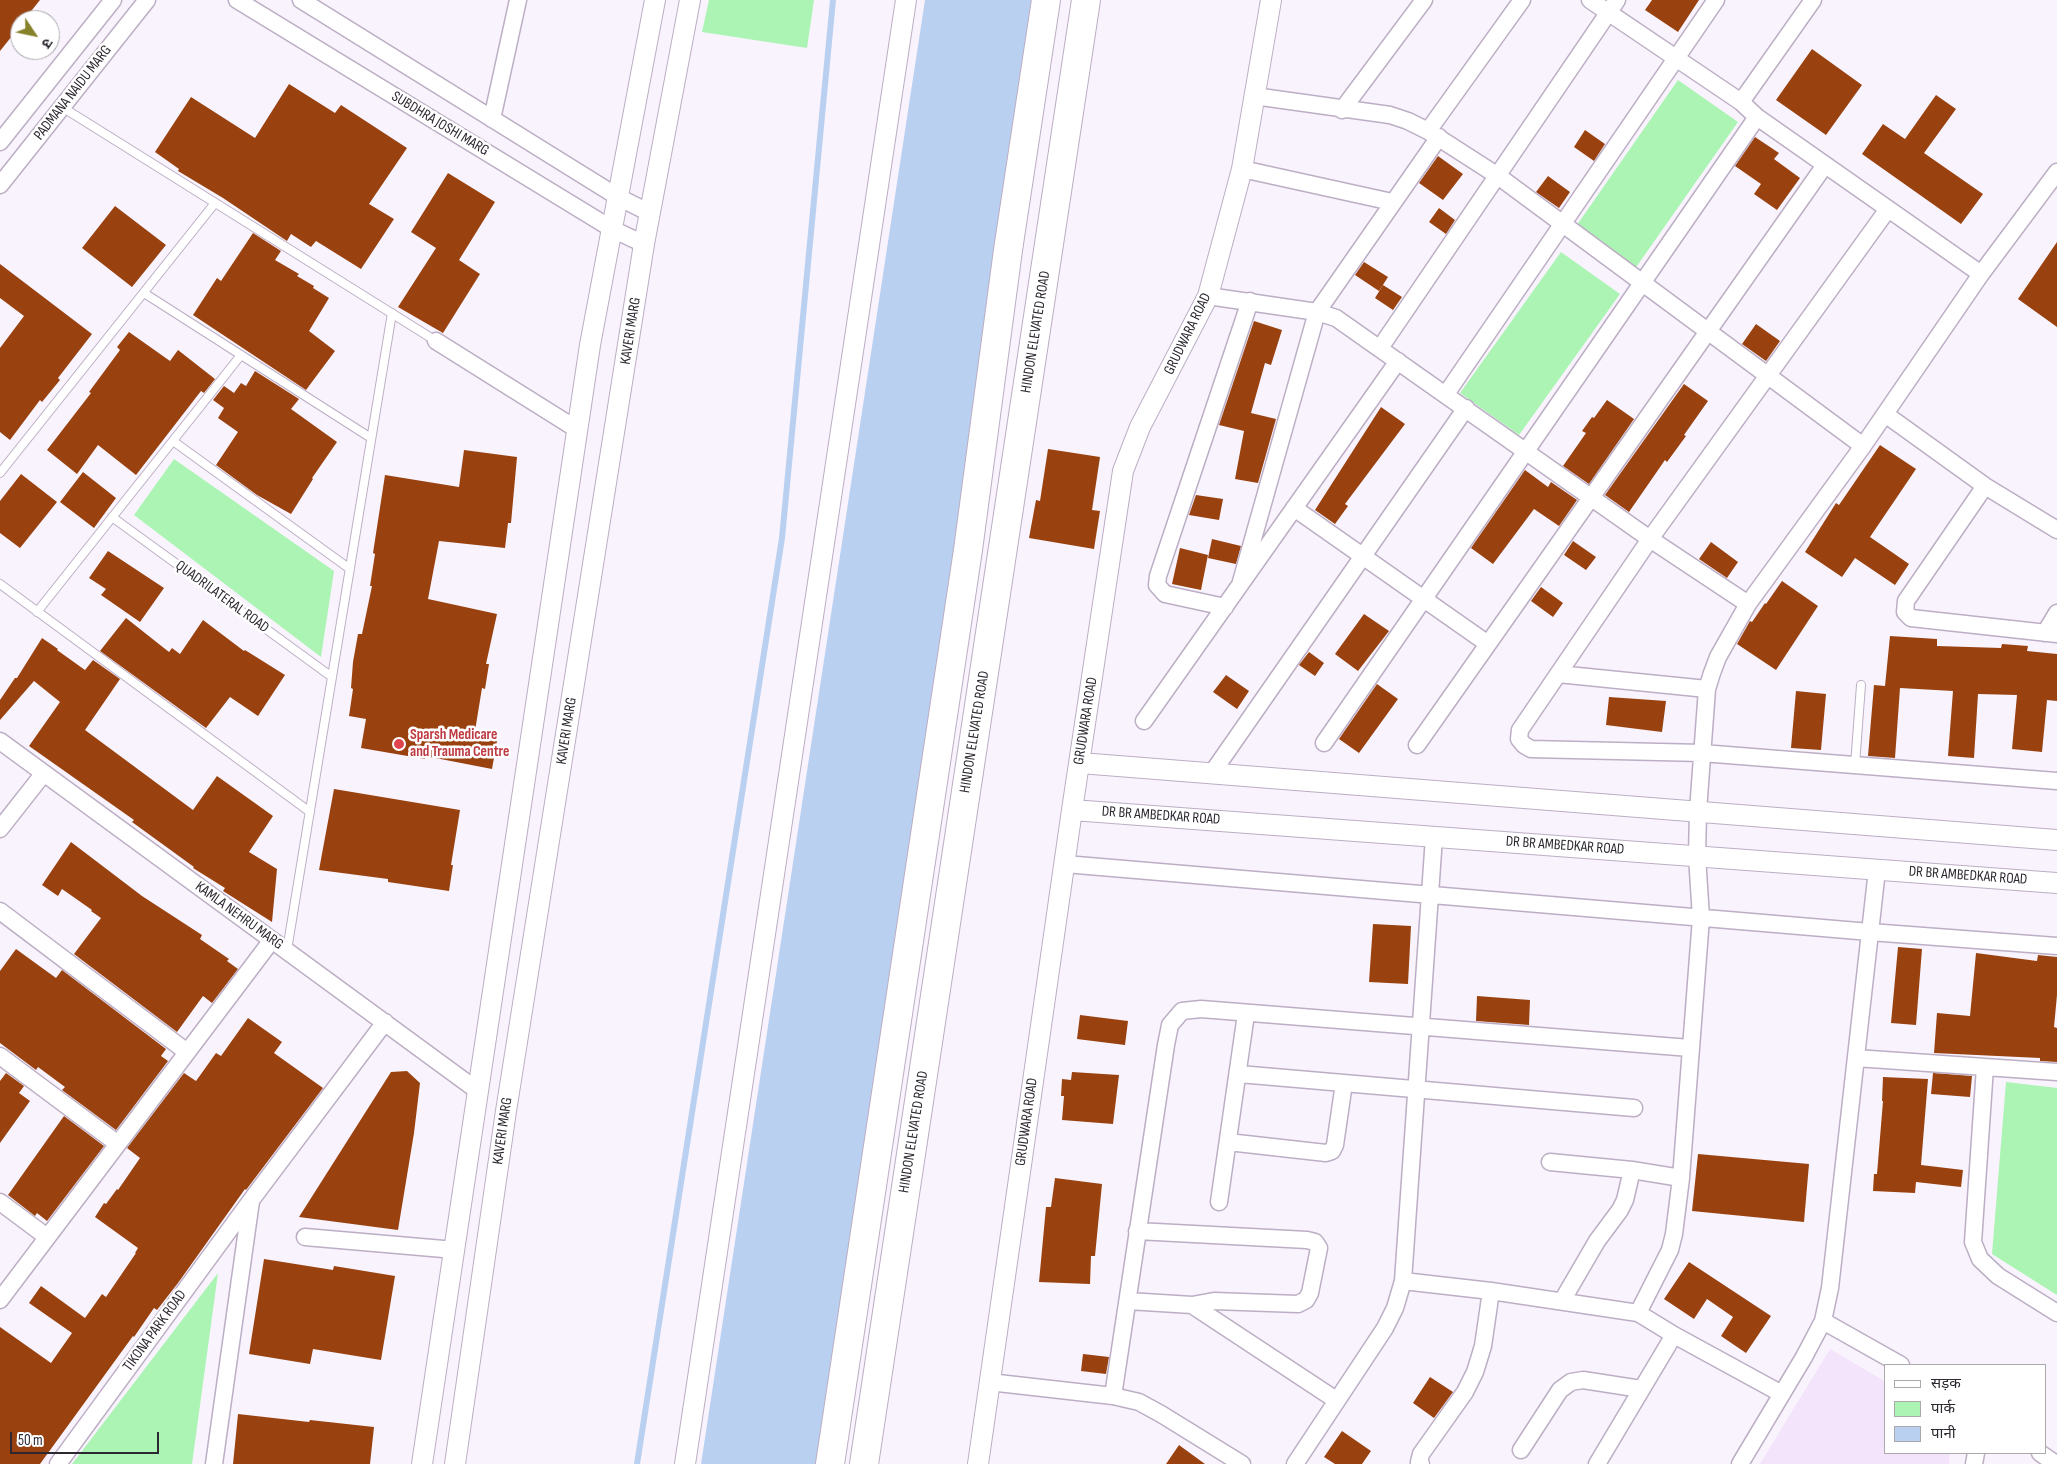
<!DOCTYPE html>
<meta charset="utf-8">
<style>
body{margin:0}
#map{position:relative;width:2057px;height:1464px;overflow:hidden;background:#f9f3fd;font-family:"Sofia Sans Condensed","Noto Sans Devanagari",sans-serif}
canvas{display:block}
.legend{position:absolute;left:1884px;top:1364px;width:162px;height:90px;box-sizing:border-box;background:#fff;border:1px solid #aba9ac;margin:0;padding:6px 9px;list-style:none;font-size:15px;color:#2d2830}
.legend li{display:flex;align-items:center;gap:10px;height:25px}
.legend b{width:25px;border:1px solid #aba9ac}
.north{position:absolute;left:10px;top:10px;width:50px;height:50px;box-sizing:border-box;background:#fff;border:1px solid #aba9ac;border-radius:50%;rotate:124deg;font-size:14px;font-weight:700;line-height:20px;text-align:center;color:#2d2830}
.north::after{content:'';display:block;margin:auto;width:18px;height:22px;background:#86822a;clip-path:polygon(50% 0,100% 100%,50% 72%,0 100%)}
.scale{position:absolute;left:10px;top:1432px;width:149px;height:22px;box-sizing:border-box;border:2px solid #2d2830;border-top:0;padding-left:6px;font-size:15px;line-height:18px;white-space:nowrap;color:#2d2830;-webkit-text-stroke:4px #fff;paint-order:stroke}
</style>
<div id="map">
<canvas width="2057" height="1464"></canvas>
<ul class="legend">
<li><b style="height:6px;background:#fff"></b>सड़क</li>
<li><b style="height:14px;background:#abf4b3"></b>पार्क</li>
<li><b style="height:14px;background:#bad0f1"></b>पानी</li>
</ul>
<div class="north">उ</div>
<div class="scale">50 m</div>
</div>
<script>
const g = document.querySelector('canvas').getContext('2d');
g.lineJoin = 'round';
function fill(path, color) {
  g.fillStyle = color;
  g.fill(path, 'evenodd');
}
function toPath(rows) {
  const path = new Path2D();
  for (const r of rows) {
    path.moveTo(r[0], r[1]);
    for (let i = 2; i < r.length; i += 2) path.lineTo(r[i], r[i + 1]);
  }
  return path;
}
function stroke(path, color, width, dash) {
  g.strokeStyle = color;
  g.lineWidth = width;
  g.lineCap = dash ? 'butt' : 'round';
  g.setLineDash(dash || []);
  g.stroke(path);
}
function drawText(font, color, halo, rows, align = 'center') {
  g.font = font + ' "Sofia Sans Condensed",sans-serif';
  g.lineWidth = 5;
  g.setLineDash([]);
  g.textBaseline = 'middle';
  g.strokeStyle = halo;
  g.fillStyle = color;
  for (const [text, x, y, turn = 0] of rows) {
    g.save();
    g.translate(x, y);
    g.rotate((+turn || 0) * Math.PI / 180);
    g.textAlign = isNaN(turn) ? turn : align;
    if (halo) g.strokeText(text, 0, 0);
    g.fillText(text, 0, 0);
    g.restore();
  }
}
const built = toPath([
 [1830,1349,1886,1382,1886,1453,1950,1453,1949,1464,1760,1464]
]);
const green = toPath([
 [709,0,814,0,807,48,702,32],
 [1678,80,1738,122,1632,273,1572,232],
 [1561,252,1620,294,1519,435,1460,393],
 [174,459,334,571,321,657,134,515],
 [2006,1082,2057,1088,2057,1295,1992,1254],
 [218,1273,192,1464,72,1464]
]);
const water = toPath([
 [925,0,1054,0,828,1464,701,1464]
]);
const stream = toPath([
 [637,1464,782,538,833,0]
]);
const building = toPath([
 [0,0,40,0,24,20,20,20,20,26,0,51],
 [1652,0,1699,0,1678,32,1645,10],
 [1812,49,1862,85,1826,135,1776,100],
 [289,84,335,113,341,105,407,148,369,204,394,219,361,269,316,241,311,247,291,234,287,241,223,198,178,171,179,169,155,152,191,97,255,138],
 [1936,95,1956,109,1924,153,1983,194,1961,224,1862,154,1883,124,1905,139],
 [1585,130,1605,144,1594,161,1574,147],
 [1755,137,1779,153,1774,159,1800,178,1777,210,1754,194,1761,184,1735,166],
 [1438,156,1463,174,1443,200,1419,183],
 [448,173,495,202,459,260,480,274,443,333,398,307,436,248,411,232],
 [1548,176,1570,192,1559,208,1536,192],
 [115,206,166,245,132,287,82,248],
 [1439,208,1455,220,1446,234,1429,222],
 [253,233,281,251,275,260,299,274,297,276,314,286,313,288,329,298,309,331,335,351,306,390,193,315,217,278,221,281],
 [2057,242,2057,327,2018,299],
 [1364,262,1388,277,1379,291,1355,275],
 [0,264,92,334,58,378,60,380,42,402,40,400,10,440,0,432,0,348,24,316,0,298],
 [1383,285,1402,297,1393,310,1375,298],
 [1254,321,1282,330,1271,365,1265,363,1251,413,1276,419,1258,483,1235,479,1244,431,1219,425],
 [1756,324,1780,341,1766,361,1742,344],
 [129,332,170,361,178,350,215,379,204,393,201,391,136,475,98,445,77,474,47,450,91,393,89,392,120,350,117,347],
 [255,371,299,399,291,409,337,442,312,478,313,479,291,514,257,495,216,465,238,432,218,418,224,408,213,400,224,386,234,393,241,383,246,386],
 [1684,384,1708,401,1684,435,1686,436,1667,462,1665,460,1629,512,1605,495],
 [1607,400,1634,419,1589,484,1563,466,1586,433,1582,431,1592,417,1594,418],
 [1381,407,1405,424,1345,504,1348,506,1335,524,1315,510],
 [1880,445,1916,469,1870,537,1909,564,1895,585,1855,558,1842,577,1805,552,1836,503,1839,505],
 [1048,449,1100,457,1092,510,1100,511,1094,549,1029,538,1036,500,1040,501],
 [464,450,517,457,511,523,508,523,505,548,439,541,428,599,497,614,486,664,489,664,485,689,482,688,474,737,497,741,492,769,425,756,425,759,361,748,366,719,349,716,353,689,351,688,353,662,358,634,362,634,372,586,370,586,375,554,373,553,385,475,459,487],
 [1525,470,1548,487,1551,482,1577,500,1559,526,1534,509,1493,564,1471,548],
 [83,472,116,498,94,528,60,502],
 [21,474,57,502,20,548,0,533,0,501],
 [1196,495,1223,499,1219,520,1189,515],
 [1212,539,1241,546,1236,564,1208,558],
 [1573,541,1596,557,1586,570,1564,555],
 [1711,542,1738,562,1727,578,1699,559],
 [1180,548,1208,555,1201,590,1172,584],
 [108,551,164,588,140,622,101,595,106,589,89,578],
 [1782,581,1818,606,1776,670,1737,644,1750,621,1752,622,1765,603,1766,604],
 [1541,587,1563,603,1553,617,1531,601],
 [1364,614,1389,631,1358,671,1335,654],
 [126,618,169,652,172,648,180,654,203,620,244,651,245,650,285,675,258,716,230,697,206,728,100,651],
 [1890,636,1937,639,1937,646,2001,648,2002,644,2028,646,2027,651,2057,654,2057,701,2047,700,2042,752,2012,749,2017,695,1978,694,1974,758,1948,756,1953,691,1900,688,1895,758,1868,756,1874,685,1885,686],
 [42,638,58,649,57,650,85,670,93,660,120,679,85,730,193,810,217,776,273,816,249,852,277,869,272,922,223,891,225,888,193,868,194,867,132,822,134,820,29,746,60,702,34,681,0,720,0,700,15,678,17,678],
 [1309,652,1324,663,1315,676,1299,665],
 [1226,675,1249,691,1237,709,1213,692],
 [1377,684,1398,699,1359,753,1339,739],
 [1796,691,1826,694,1821,750,1791,748],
 [1609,697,1666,701,1662,732,1606,725],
 [334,789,460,810,451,865,453,865,449,891,388,882,388,879,319,870],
 [71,842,142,896,202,935,200,939,229,959,227,961,238,969,212,1003,203,996,177,1032,74,954,101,918,91,911,92,910,62,889,58,896,42,885],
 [1373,924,1411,926,1408,984,1369,982],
 [1898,947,1922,949,1916,1025,1891,1023],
 [16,949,56,978,62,970,166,1049,161,1056,168,1061,116,1130,62,1090,65,1087,38,1067,36,1070,0,1043,0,971],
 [1976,953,2037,961,2038,955,2057,957,2057,995,2054,1027,2057,1028,2057,1062,2040,1061,2040,1058,1934,1053,1937,1013,1970,1016],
 [1477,996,1530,1000,1529,1025,1476,1021],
 [1080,1015,1128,1021,1125,1045,1077,1039],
 [248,1018,282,1042,274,1053,323,1088,246,1190,245,1189,178,1283,157,1310,154,1308,134,1337,133,1336,40,1464,0,1464,0,1327,51,1363,72,1333,29,1303,41,1286,85,1318,102,1294,106,1297,136,1253,135,1253,138,1248,95,1217,104,1203,106,1204,117,1189,118,1190,140,1158,127,1148,184,1073,196,1081,216,1053,221,1056],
 [407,1071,420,1083,414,1133,398,1230,299,1217,391,1072],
 [1072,1072,1119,1075,1113,1124,1062,1120,1064,1096,1061,1096,1062,1079,1071,1080],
 [6,1073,24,1086,19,1093,30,1101,0,1143,0,1081],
 [1933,1073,1972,1076,1970,1097,1931,1094],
 [1883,1077,1928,1079,1921,1165,1963,1170,1961,1187,1916,1182,1915,1193,1873,1191,1874,1174,1877,1174,1883,1101,1882,1101],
 [64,1116,104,1146,47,1221,37,1213,35,1216,8,1195],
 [1698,1154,1809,1164,1804,1222,1692,1211],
 [1055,1178,1102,1184,1095,1256,1091,1256,1090,1284,1039,1282,1046,1207,1051,1207],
 [264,1259,333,1270,334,1266,395,1276,381,1360,313,1349,310,1364,249,1354],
 [1689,1262,1771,1316,1746,1353,1721,1336,1733,1317,1707,1299,1694,1319,1664,1299],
 [1083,1354,1109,1357,1106,1374,1081,1371],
 [1430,1377,1453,1392,1434,1418,1413,1403],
 [238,1414,309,1422,310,1420,374,1427,370,1464,233,1464],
 [1342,1431,1371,1451,1362,1464,1335,1464,1324,1457],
 [1179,1445,1205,1464,1166,1464]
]);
const service = toPath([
 [62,107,436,341],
 [144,293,371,438],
 [173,441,350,569],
 [0,473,215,203],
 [112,517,332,677],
 [0,584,310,812],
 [37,612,241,355],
 [1855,765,1861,685],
 [287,950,392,313]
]);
const minor = toPath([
 [237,0,612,229,644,244],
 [301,0,618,197,650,213],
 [1590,0,1741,102,1757,117,1981,274],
 [1254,96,1390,115,1408,121,1428,131,1498,176,1863,446],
 [1741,102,1813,0],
 [1342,110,1424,0],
 [492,119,518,0],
 [1428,131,1522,0],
 [0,142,113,0],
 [1242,169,1392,202],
 [0,185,147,0],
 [1888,209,1650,539,1520,730,1519,739,1524,745,1531,749,1702,753,2057,781],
 [1208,296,1317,312,1336,318,1650,539,1748,604],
 [436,341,578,430],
 [1380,348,1617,0],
 [1446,394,1716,0],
 [1885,414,1985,486,2057,530],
 [1985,486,1906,601,1905,612,1911,618,2057,634],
 [1294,508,1488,644],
 [1240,585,1317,312,1439,137],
 [1225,607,1165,594,1157,585,1158,576,1250,301],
 [2045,633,2057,613],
 [1558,674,1707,689],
 [1144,721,1398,361],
 [0,741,478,1091],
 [1324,743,1757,117],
 [1417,745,1825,165],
 [1212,773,1466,408],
 [0,829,44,773],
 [1065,864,1870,932,2057,946],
 [0,911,187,1052],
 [0,1056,118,1144],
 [1856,1058,2057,1072],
 [1985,1067,1973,1242,1980,1259,1998,1276,2057,1313],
 [1239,1074,1634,1108],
 [1228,1142,1326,1153,1332,1151,1335,1145,1344,1083],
 [1550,1162,1632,1170,1681,1178],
 [0,1202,47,1237],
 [1219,1202,1246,1014],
 [305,1237,455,1250],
 [1403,1281,1491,1291,1638,1313,1674,1335,1597,1464],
 [0,1300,272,940],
 [1128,1301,1192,1305,1214,1301,1298,1304,1306,1300,1310,1293,1319,1248,1315,1242,1307,1240,1137,1231],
 [1562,1301,1597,1241,1620,1210,1625,1200,1632,1170],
 [1192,1305,1336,1400],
 [1638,1313,1670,1250,1674,1234,1681,1178,1701,918,1697,856,1698,811,1707,689,1712,673,1718,657,1748,604,1863,446,1981,274,2057,172],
 [1823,1321,1901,1365],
 [1674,1335,1782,1394],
 [989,1382,1113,1396,1139,1402,1161,1414,1242,1464],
 [1113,1396,1166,1045,1170,1025,1182,1011,1201,1009,1690,1048],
 [1521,1450,1560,1390,1571,1382,1583,1380,1641,1389],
 [2040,1453,2056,1464],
 [58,1464,252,1199,385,1022],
 [214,1464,251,1201],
 [1295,1464,1385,1328,1395,1308,1403,1281,1434,837],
 [1421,1464,1419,1462,1421,1454,1465,1392,1475,1372,1483,1346,1491,1291],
 [1740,1464,1804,1357,1823,1321,1830,1288,1877,870],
 [1974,1464,1976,1453]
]);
const tertiary = toPath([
 [1080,763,2057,840],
 [1072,810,2057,883],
 [422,1464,590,345,655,0],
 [455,1464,506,1111,644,244,690,0],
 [685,1464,906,0],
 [978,1464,1072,810,1123,471,1140,427,1208,296,1242,169,1271,0]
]);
const motorway = toPath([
 [830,1464,968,550,1008,250,1046,0],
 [864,1464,1086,0]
]);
const markers = [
 [399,744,6,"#e0444e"]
];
const streetNames = [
 ["PADMANA NAIDU MARG",73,93,-52],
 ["SUBDHRA JOSHI MARG",440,124,31],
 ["KAVERI MARG",631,331,-81],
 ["HINDON ELEVATED ROAD",1036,332,-81],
 ["GRUDWARA ROAD",1188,334,-64],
 ["QUADRILATERAL ROAD",222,597,36],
 ["GRUDWARA ROAD",1086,721,-81],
 ["KAVERI MARG",567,731,-81],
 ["HINDON ELEVATED ROAD",975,732,-81],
 ["DR BR AMBEDKAR ROAD",1161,816,4],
 ["DR BR AMBEDKAR ROAD",1565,846,4],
 ["DR BR AMBEDKAR ROAD",1968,876,4],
 ["KAMLA NEHRU MARG",239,916,36],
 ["GRUDWARA ROAD",1027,1122,-82],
 ["KAVERI MARG",503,1131,-82],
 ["HINDON ELEVATED ROAD",914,1132,-81],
 ["TIKONA PARK ROAD",155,1331,-54]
];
const healthNames = [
 ["Sparsh Medicare",410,735],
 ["and Trauma Centre",410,752]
];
fill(built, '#f3e3fb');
fill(green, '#abf4b3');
fill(water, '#bad0f1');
stroke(stream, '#bad0f1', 6);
fill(building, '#99420f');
stroke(service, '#bcaec4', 10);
stroke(minor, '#bcaec4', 19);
stroke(tertiary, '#bcaec4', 22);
stroke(motorway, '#bcaec4', 30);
stroke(service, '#fff', 8);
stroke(minor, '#fff', 16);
stroke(tertiary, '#fff', 20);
stroke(motorway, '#fff', 28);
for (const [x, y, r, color] of markers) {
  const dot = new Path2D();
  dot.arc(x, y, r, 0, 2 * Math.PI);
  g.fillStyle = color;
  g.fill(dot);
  stroke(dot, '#fff', 2);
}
drawText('15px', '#2d2830', '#fff', streetNames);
drawText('bold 15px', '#be3a42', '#fff', healthNames, 'left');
</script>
